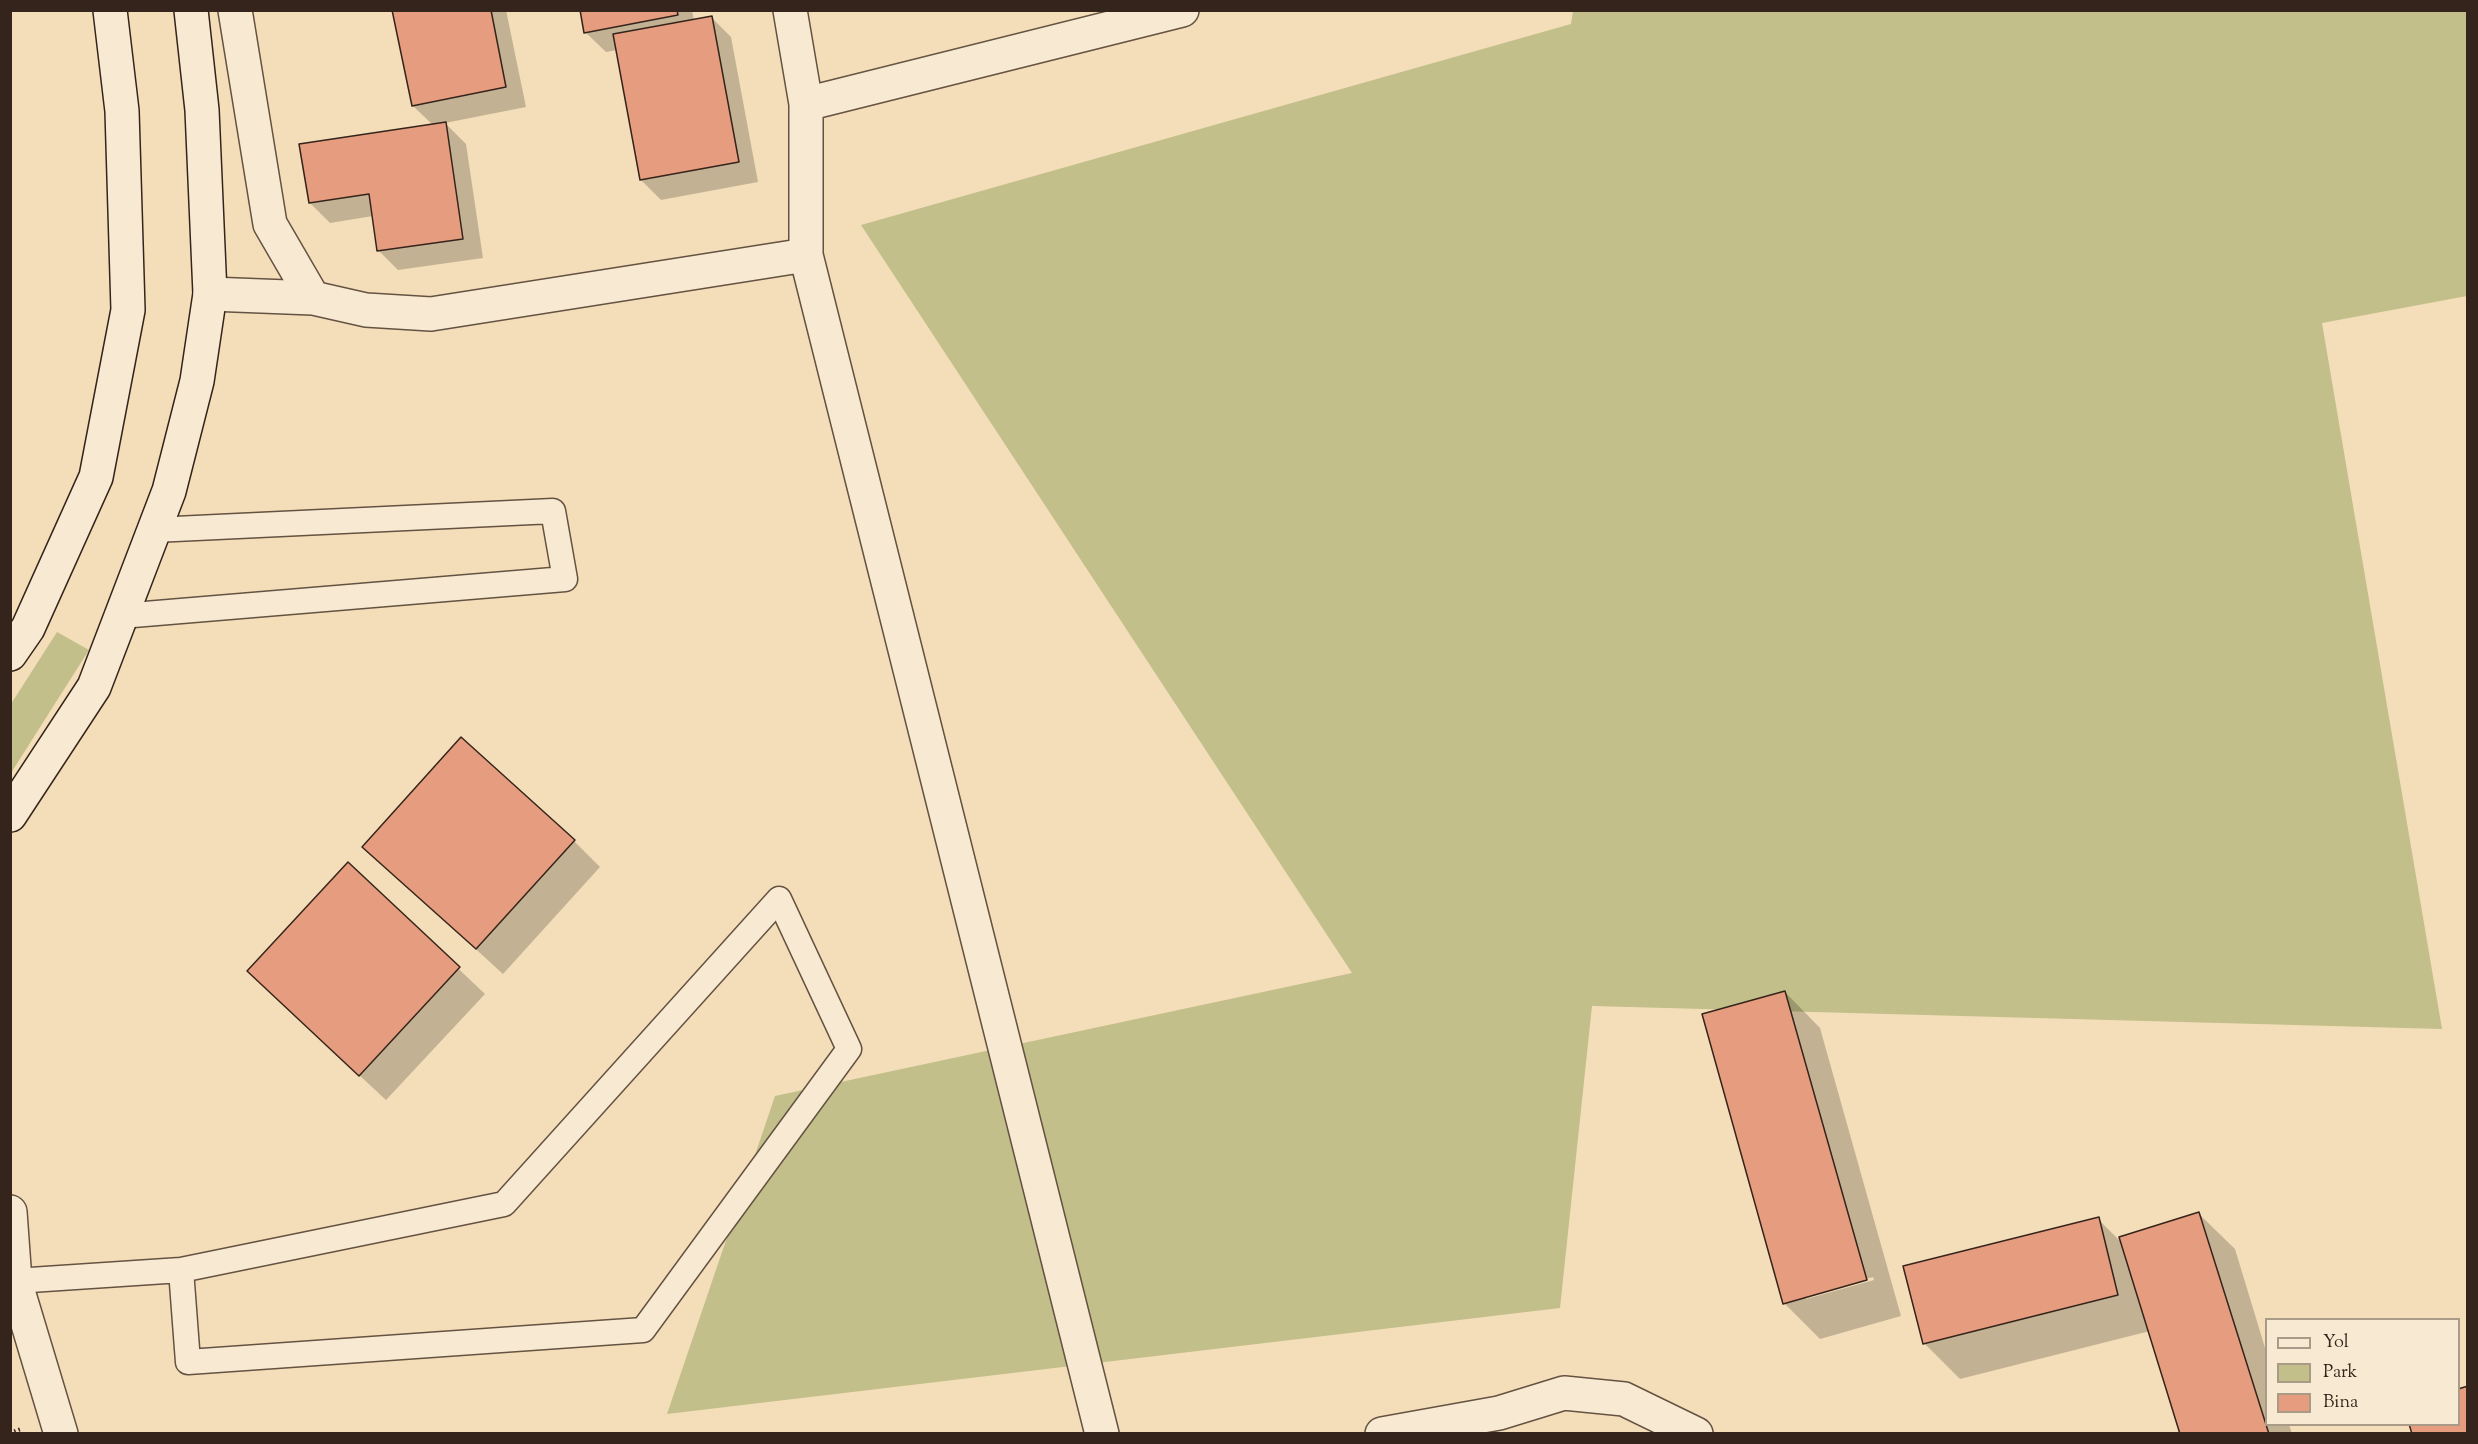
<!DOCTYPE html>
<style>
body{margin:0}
#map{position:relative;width:2478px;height:1444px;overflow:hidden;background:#f4deb9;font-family:"Sorts Mill Goudy",serif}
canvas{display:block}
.frame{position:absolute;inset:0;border:12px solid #35241b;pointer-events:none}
.legend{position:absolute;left:2265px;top:1318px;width:195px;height:108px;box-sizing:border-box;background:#f8ead2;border:2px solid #aa9b89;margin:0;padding:8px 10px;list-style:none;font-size:18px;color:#35241b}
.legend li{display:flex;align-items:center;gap:12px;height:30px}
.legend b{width:30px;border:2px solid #aa9b89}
</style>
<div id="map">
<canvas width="2478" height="1444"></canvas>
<div class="frame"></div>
<ul class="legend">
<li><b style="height:8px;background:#f8ead2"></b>Yol</li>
<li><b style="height:16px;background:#c2bf8a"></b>Park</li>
<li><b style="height:16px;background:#e69c7e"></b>Bina</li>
</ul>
</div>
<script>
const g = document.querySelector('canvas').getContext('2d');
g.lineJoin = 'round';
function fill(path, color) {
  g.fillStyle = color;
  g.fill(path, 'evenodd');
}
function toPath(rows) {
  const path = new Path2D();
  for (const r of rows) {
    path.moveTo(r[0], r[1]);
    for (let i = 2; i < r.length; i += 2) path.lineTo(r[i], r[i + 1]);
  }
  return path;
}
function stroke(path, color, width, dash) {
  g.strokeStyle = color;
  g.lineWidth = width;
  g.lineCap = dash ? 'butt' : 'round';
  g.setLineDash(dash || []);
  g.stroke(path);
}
const green = toPath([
 [1573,11,2467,11,2467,296,2322,323,2442,1029,1592,1006,1560,1308,667,1414,775,1096,1352,973,861,225,1571,24],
 [57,632,89,650,11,773,11,704]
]);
const shadow = toPath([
 [393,10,506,10,526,107,445,123,466,144,483,258,398,270,378,250,373,216,330,223,310,203,433,125,413,106],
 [581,10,692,10,694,21,711,17,731,37,758,182,661,200,641,180,617,50,606,52,585,32],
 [574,841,600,867,503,974,364,847],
 [348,864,485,994,386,1100,275,997],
 [1785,992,1820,1028,1901,1316,1820,1339,1784,1303],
 [1873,1277,1874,1280,1806,1299,1806,1296],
 [2199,1214,2235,1249,2266,1351,2266,1424,2289,1424,2292,1434,2182,1434,2150,1331,1960,1379,1924,1343,2098,1219,2122,1243]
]);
const building = toPath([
 [392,10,491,10,506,87,412,106,392,10],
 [580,10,677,10,678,15,584,33,580,10],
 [712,16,739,162,640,180,613,34,712,16],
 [446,122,463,239,377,251,369,194,309,203,299,144,446,122],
 [461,737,575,840,476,949,362,847,461,737],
 [348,862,460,967,359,1076,247,971,348,862],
 [1785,991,1867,1280,1783,1304,1702,1014,1785,991],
 [2199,1212,2269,1434,2180,1434,2119,1237,2199,1212],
 [2099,1217,2118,1295,1923,1344,1903,1266,2099,1217],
 [2468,1386,2468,1434,2412,1434,2409,1424,2458,1424,2458,1389,2468,1386]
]);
const path = toPath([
 [10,1433,21,1429]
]);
const lane = toPath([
 [121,616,565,579,553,511,154,530],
 [15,1281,181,1270,188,1362,643,1330,849,1049,779,899,504,1204,181,1270]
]);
const street = toPath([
 [235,10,270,224,313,298],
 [790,10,806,104],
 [806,255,806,104,1182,10],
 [210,294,313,298,366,310,431,314,806,255,1102,1434],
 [10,1212,15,1281,10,1276],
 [15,1281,61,1434],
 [1382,1434,1499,1413,1564,1393,1624,1399,1696,1434]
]);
const secondary = toPath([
 [10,654,28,628,96,477,128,310,122,111,110,10],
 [10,815,94,687,169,491,197,381,210,294,202,110,191,10]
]);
fill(green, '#c2bf8a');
fill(shadow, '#0003');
fill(building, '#e69c7e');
stroke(building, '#35241b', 1.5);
stroke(lane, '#655242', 27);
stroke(street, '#655242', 36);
stroke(secondary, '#35241b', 36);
stroke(path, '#35241b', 4, [1.5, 3]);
stroke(lane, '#f8ead2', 24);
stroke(street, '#f8ead2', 33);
stroke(secondary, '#f8ead2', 33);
</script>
